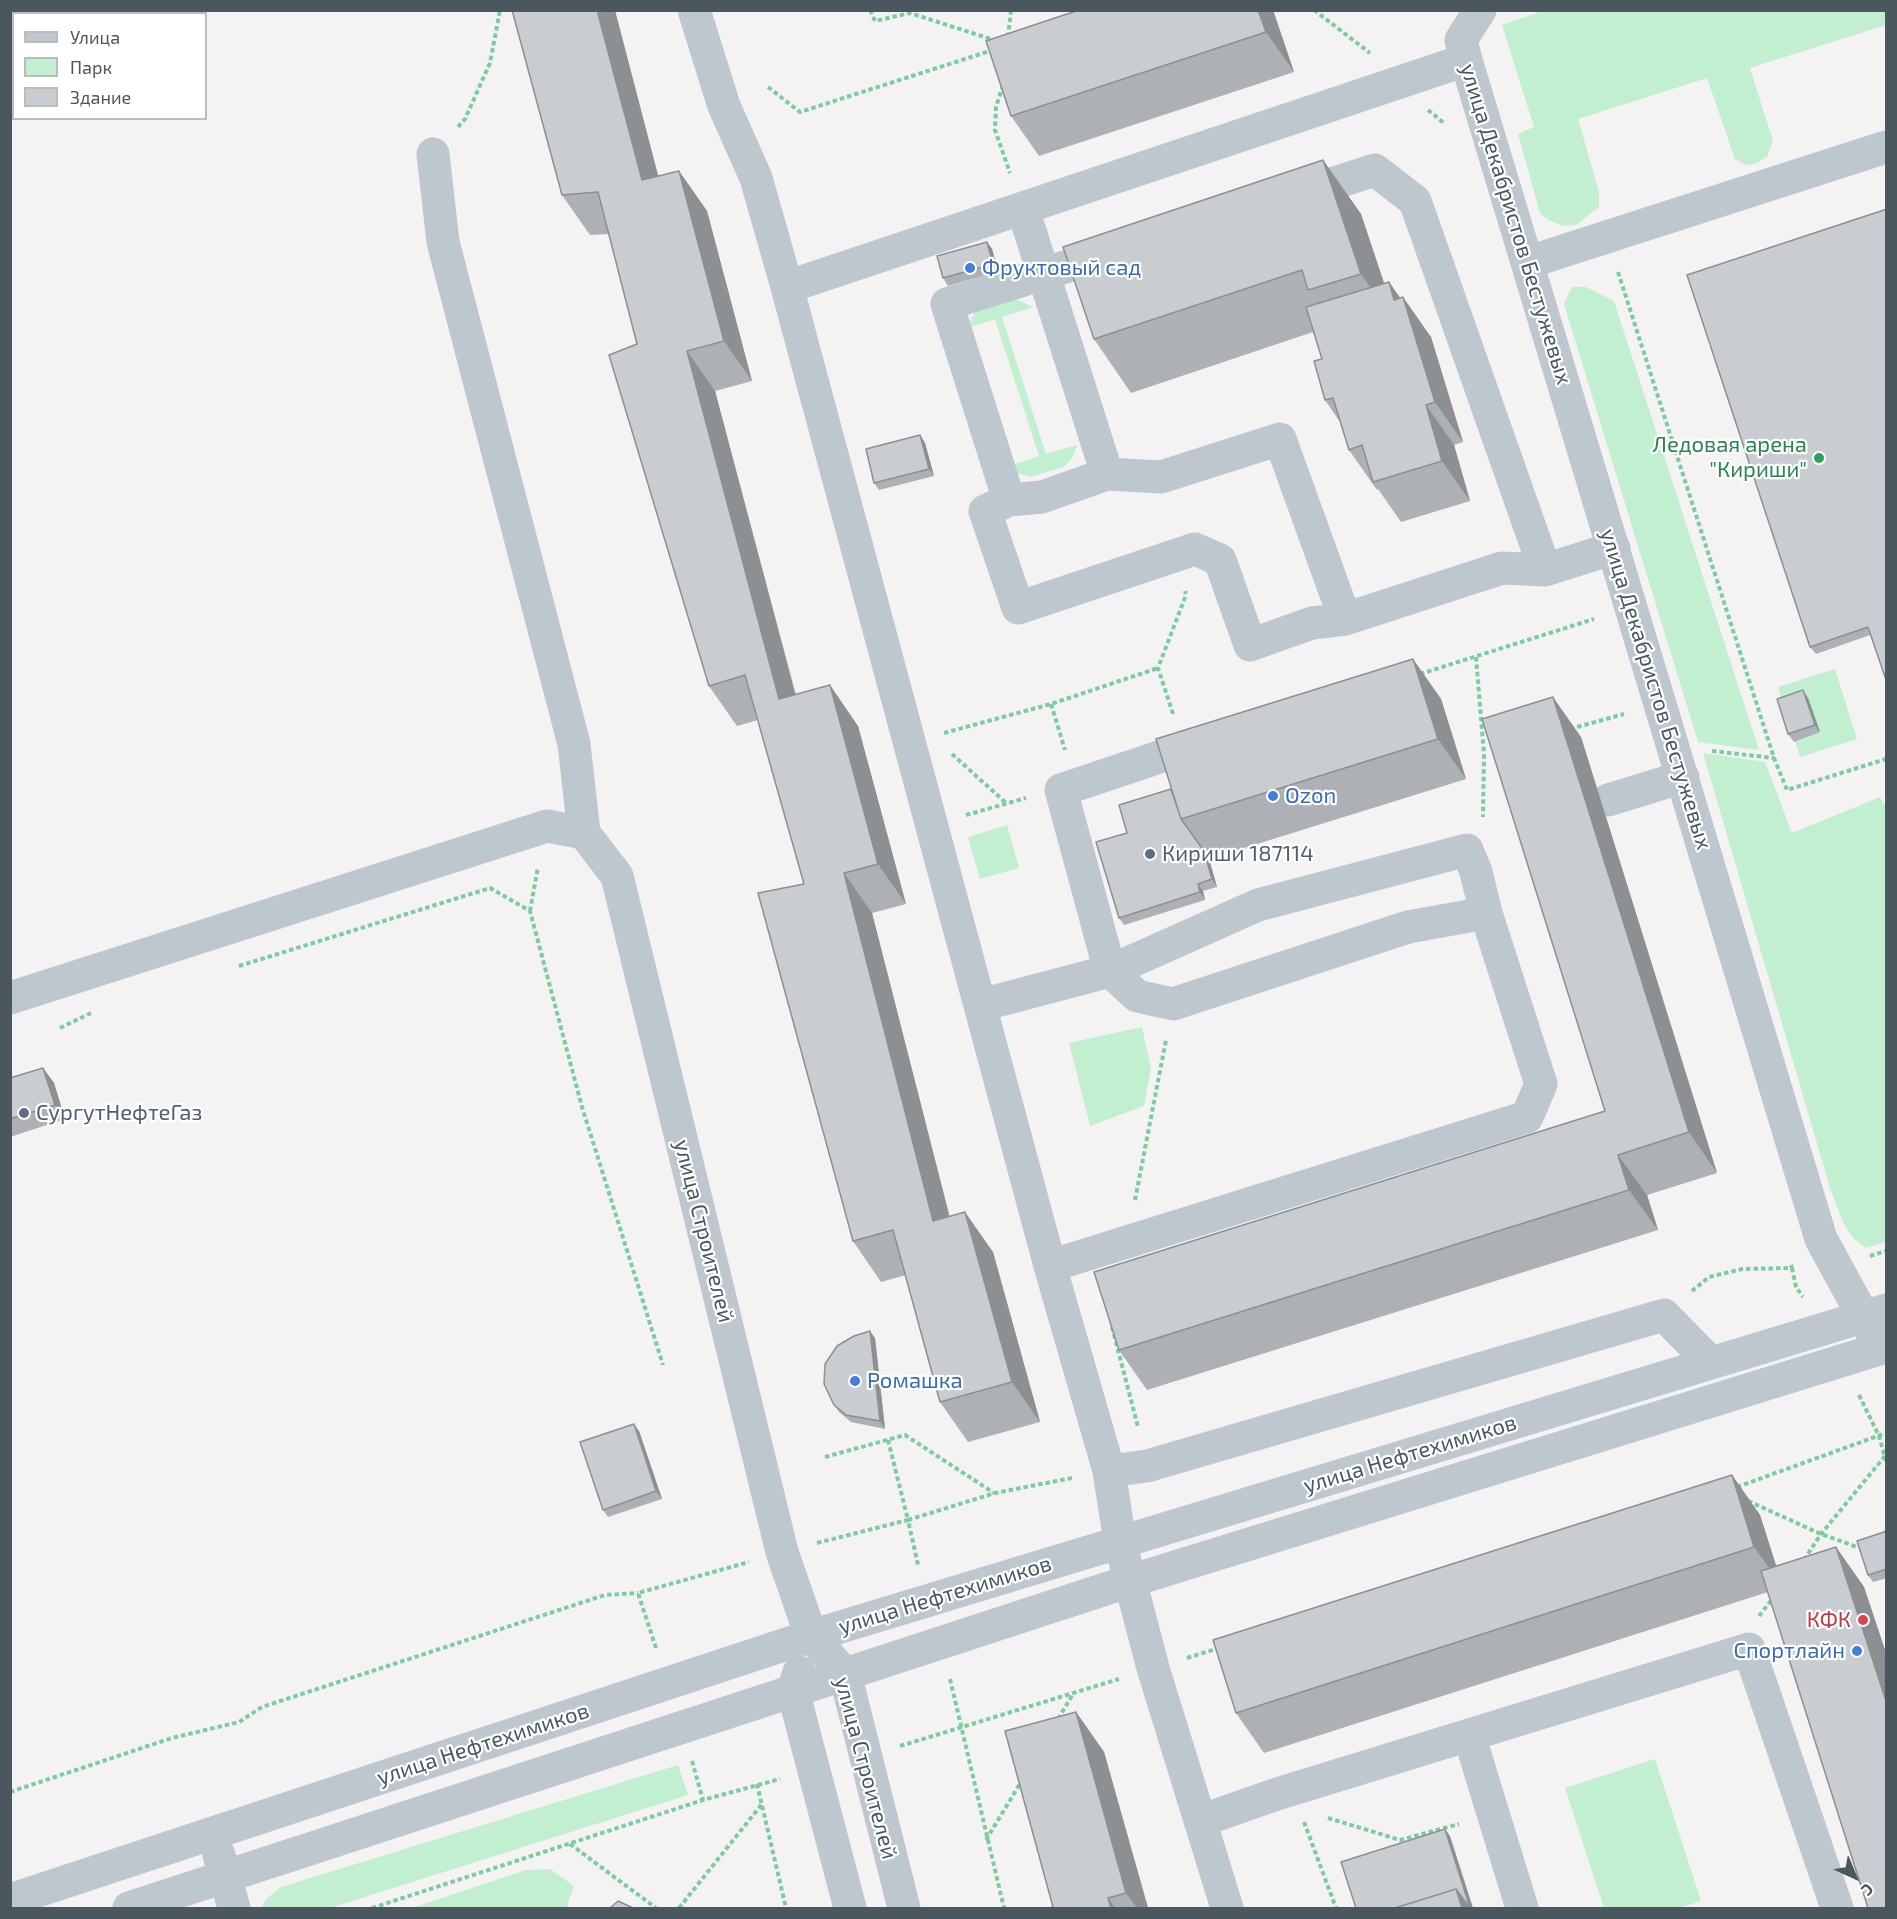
<!DOCTYPE html>
<meta charset="utf-8">
<style>
body{margin:0}
#map{position:relative;width:1897px;height:1919px;overflow:hidden;background:#f4f2f2;font-family:"Exo 2",sans-serif}
canvas{display:block}
.frame{position:absolute;inset:0;border:12px solid #4a575f;pointer-events:none}
.legend{position:absolute;left:12px;top:12px;width:195px;height:108px;box-sizing:border-box;background:#fff;border:2px solid #b7bcbf;margin:0;padding:8px 10px;list-style:none;font-size:18px;color:#4a575f}
.legend li{display:flex;align-items:center;gap:12px;height:30px}
.legend b{width:30px;border:2px solid #b7bcbf}
.north{position:absolute;left:1825px;top:1847px;width:60px;height:60px;-webkit-text-stroke:4px #fff;paint-order:stroke;rotate:136deg;font-size:16px;font-weight:700;line-height:24px;text-align:center;color:#4a575f}
.north::after{content:'';display:block;margin:auto;width:21px;height:27px;background:#4a575f;clip-path:polygon(50% 0,100% 100%,50% 72%,0 100%)}
</style>
<div id="map">
<canvas width="1897" height="1919"></canvas>
<div class="frame"></div>
<ul class="legend">
<li><b style="height:8px;background:#bec7ce"></b>Улица</li>
<li><b style="height:16px;background:#c2efd0"></b>Парк</li>
<li><b style="height:16px;background:#c9cdd1"></b>Здание</li>
</ul>
<div class="north">С</div>
</div>
<script>
const g = document.querySelector('canvas').getContext('2d');
g.lineJoin = 'round';
function fill(path, color) {
  g.fillStyle = color;
  g.fill(path, 'evenodd');
}
function toPath(rows) {
  const path = new Path2D();
  for (const r of rows) {
    path.moveTo(r[0], r[1]);
    for (let i = 2; i < r.length; i += 2) path.lineTo(r[i], r[i + 1]);
  }
  return path;
}
function stroke(path, color, width, dash) {
  g.strokeStyle = color;
  g.lineWidth = width;
  g.lineCap = dash ? 'butt' : 'round';
  g.setLineDash(dash || []);
  g.stroke(path);
}
function drawText(font, color, halo, rows, align = 'center') {
  g.font = font + ' "Exo 2",sans-serif';
  g.lineWidth = 4.5;
  g.setLineDash([]);
  g.textBaseline = 'middle';
  g.strokeStyle = halo;
  g.fillStyle = color;
  for (const [text, x, y, turn = 0] of rows) {
    g.save();
    g.translate(x, y);
    g.rotate((+turn || 0) * Math.PI / 180);
    g.textAlign = isNaN(turn) ? turn : align;
    if (halo) g.strokeText(text, 0, 0);
    g.fillText(text, 0, 0);
    g.restore();
  }
}
const green = toPath([
 [1545,10,1886,10,1886,25,1750,68,1773,141,1767,157,1757,163,1746,165,1735,159,1707,78,1578,119,1599,192,1599,207,1576,225,1562,226,1547,219,1540,213,1518,134,1534,127,1502,25],
 [1572,287,1586,287,1614,301,1759,750,1698,742,1564,304],
 [1011,297,1033,307,1002,317,1046,454,1077,445,1073,457,1064,467,1030,477,1017,473,1009,466,1039,456,995,319,965,329,977,309],
 [1835,669,1857,739,1800,757,1778,687],
 [1703,753,1765,762,1792,833,1880,797,1886,808,1886,1242,1866,1248,1853,1238,1843,1222,1830,1188],
 [1007,825,1019,868,980,879,968,837],
 [1142,1027,1151,1069,1144,1106,1090,1126,1069,1043],
 [1655,1759,1701,1901,1679,1908,1604,1908,1565,1788],
 [678,1765,688,1795,330,1908,261,1908,266,1899,281,1887],
 [550,1869,574,1886,567,1905,569,1908,412,1908,526,1870]
]);
const path = toPath([
 [870,10,875,21,910,13,994,40],
 [1314,10,1370,53],
 [1008,37,1011,10],
 [1003,85,996,107,995,130,1010,173],
 [768,87,800,112,993,50],
 [1428,110,1445,124],
 [458,127,465,119,490,63,500,10],
 [1618,272,1774,758,1787,790,1886,759],
 [1476,657,1484,754,1483,817],
 [1420,674,1594,619],
 [1051,704,1065,750],
 [1173,714,1158,668,1186,595,1185,591],
 [1570,729,1624,714],
 [944,733,1051,704,1158,668],
 [1712,751,1774,758],
 [952,754,1006,803],
 [966,815,1026,798],
 [530,911,538,867],
 [239,966,490,888,530,911,582,1107,663,1365],
 [60,1028,91,1013],
 [1135,1200,1166,1040],
 [1870,1256,1886,1251],
 [1792,1268,1796,1287,1803,1297],
 [1692,1291,1709,1277,1742,1269,1792,1268,1791,1265],
 [1112,1327,1138,1427],
 [1859,1395,1879,1436,1886,1461],
 [888,1440,908,1520,995,1493,1072,1478],
 [825,1457,905,1435,994,1493],
 [1737,1487,1886,1433],
 [1748,1501,1821,1534,1857,1547,1863,1545],
 [817,1543,908,1520,918,1565],
 [1804,1560,1821,1534,1885,1456],
 [1759,1616,1773,1598],
 [656,1648,638,1593,749,1562],
 [1187,1658,1219,1648],
 [950,1679,1004,1908],
 [1058,1719,1073,1694],
 [900,1746,1119,1679],
 [692,1761,703,1800],
 [757,1784,786,1908],
 [10,1792,172,1738,239,1722,262,1707,605,1595,638,1593],
 [1328,1818,1400,1840,1459,1824],
 [1304,1822,1336,1908],
 [986,1840,1021,1782],
 [570,1844,656,1908],
 [372,1908,703,1800,780,1779],
 [679,1908,762,1804]
]);
const minor = toPath([
 [694,10,724,106,756,178,787,287,1050,1266,1109,1471,1120,1542,1153,1668,1227,1908],
 [1480,10,1461,40,1466,60,1821,1239,1874,1336],
 [433,154,443,242,574,744,584,833],
 [1294,196,1375,170,1415,201,1545,570],
 [1023,209,1107,474],
 [1529,262,1886,147],
 [787,287,1466,60],
 [1009,500,947,304,1113,252],
 [1345,619,1280,439,1161,477,1107,474,1042,497,1009,500,985,511,1018,608,1195,549,1220,560,1250,645,1312,623,1345,619,1502,568,1545,570,1614,548],
 [1204,742,1061,790,1110,971,1137,996,1173,1004,1408,927,1486,913],
 [1608,800,1683,777],
 [584,833,617,876,782,1552,811,1636,845,1674,904,1908],
 [10,998,547,826,584,833],
 [981,1005,1110,971,1258,905,1467,850,1476,872,1486,913,1541,1084,1527,1117,1050,1266],
 [1109,1471,1147,1466,1664,1315,1711,1363],
 [799,1672,793,1691,850,1908],
 [1469,1735,1522,1908],
 [1200,1821,1277,1794,1749,1649,1837,1908],
 [219,1855,234,1908],
 [10,1900,811,1636,1886,1310],
 [129,1908,1130,1581,1886,1347]
]);
const wall = toPath([
 [1079,10,1273,10,1294,72,1039,156,1011,116],
 [1323,160,1361,214,1384,283,1389,282,1400,298,1431,337,1463,442,1454,445,1470,501,1401,522,1378,489,1377,490,1349,450,1340,422,1325,400,1322,359,1313,332,1131,393,1094,339],
 [679,171,707,211,752,381,715,391,796,695,858,726,906,904,872,913,949,1216,993,1252,1040,1422,968,1442,940,1402,906,1275,881,1282,853,1241,804,884,758,720,737,726,709,686,637,344,609,234,590,235,562,195,658,176],
 [1887,209,1870,635,1816,654,1810,647],
 [987,242,992,249,998,271,948,286,943,278],
 [920,435,925,443,934,476,879,490,874,483],
 [1413,659,1441,699,1466,779,1209,859,1217,887,1203,891,1205,900,1124,925,1119,918,1127,833,1171,789],
 [1808,698,1820,732,1794,742,1788,734],
 [1581,737,1717,1173,1647,1195,1658,1230,1147,1390,1119,1350,1605,1111],
 [43,1068,54,1083,65,1119,10,1137,10,1078],
 [875,1338,885,1429,851,1422,839,1412,834,1405],
 [639,1431,662,1499,608,1517,603,1510],
 [1732,1475,1760,1515,1776,1566,1836,1547,1864,1587,1887,1656,1887,1908,1768,1592,1264,1753,1236,1713],
 [1887,1531,1887,1578,1873,1582,1868,1575],
 [1076,1712,1104,1752,1148,1908,1048,1908,1053,1907]
]);
const shadedWall = toPath([
 [597,10,615,10,670,221,642,180],
 [1258,10,1273,10,1294,72,1266,32],
 [1323,160,1361,214,1399,328,1361,274],
 [679,171,707,211,752,381,724,341],
 [987,242,992,249,998,271,993,264],
 [1389,282,1406,306,1403,297,1431,337,1463,442,1435,402,1394,300],
 [687,351,715,391,807,739,779,699],
 [1426,405,1454,445,1470,501,1442,461],
 [920,435,925,443,934,476,929,469],
 [1413,659,1441,699,1466,779,1438,739],
 [830,685,858,726,906,904,878,864],
 [1803,690,1808,698,1820,732,1815,725],
 [1553,697,1581,737,1717,1173,1689,1132],
 [1204,851,1209,859,1217,887,1212,879],
 [844,873,872,913,961,1261,933,1221],
 [1198,884,1203,891,1205,900,1200,892],
 [43,1068,54,1083,65,1119,55,1105],
 [1618,1155,1647,1195,1658,1230,1629,1190],
 [965,1212,993,1252,1040,1422,1012,1382],
 [870,1331,875,1338,885,1429,880,1421],
 [634,1424,639,1431,662,1499,656,1491],
 [1732,1475,1760,1515,1783,1587,1754,1547],
 [1836,1547,1864,1587,1887,1656,1887,1704],
 [1076,1712,1104,1752,1148,1908,1137,1908,1126,1893],
 [1445,1829,1450,1836,1473,1908,1470,1908],
 [1456,1889,1470,1908,1462,1908],
 [1108,1898,1115,1908,1111,1908]
]);
const building = toPath([
 [512,10,597,10,642,180,679,171,724,341,687,351,779,699,830,685,878,864,844,873,933,1221,965,1212,1012,1382,940,1402,893,1230,853,1241,758,893,804,884,745,675,709,686,609,355,637,344,598,192,562,195,512,10],
 [1079,10,1258,10,1266,32,1011,116,986,41,1079,10],
 [1323,160,1361,274,1308,290,1302,270,1094,339,1063,247,1323,160],
 [1887,209,1887,683,1868,627,1810,647,1687,275,1887,209],
 [987,242,993,264,943,278,937,256,987,242],
 [1389,282,1394,300,1403,297,1435,402,1426,405,1442,461,1373,482,1362,445,1349,450,1333,398,1325,400,1314,361,1322,359,1306,307,1389,282],
 [920,435,929,469,874,483,866,449,920,435],
 [1413,659,1438,739,1181,819,1156,739,1413,659],
 [1803,690,1815,725,1788,734,1777,699,1803,690],
 [1553,697,1689,1132,1618,1155,1629,1190,1119,1350,1094,1272,1605,1111,1482,719,1553,697],
 [1171,789,1181,819,1204,851,1212,879,1198,884,1200,892,1119,918,1096,842,1127,833,1119,805,1171,789],
 [43,1068,55,1105,10,1119,10,1078,43,1068],
 [870,1331,880,1421,846,1415,834,1405,824,1384,825,1364,837,1346,854,1336,870,1331],
 [634,1424,656,1491,603,1510,580,1442,634,1424],
 [1732,1475,1754,1547,1236,1713,1213,1640,1732,1475],
 [1887,1531,1887,1569,1868,1575,1857,1541,1887,1531],
 [1836,1547,1887,1704,1887,1908,1868,1908,1761,1571,1836,1547],
 [1076,1712,1126,1893,1108,1898,1111,1908,1048,1908,1053,1907,1005,1731,1076,1712],
 [1445,1829,1470,1908,1456,1889,1395,1908,1356,1908,1341,1862,1445,1829],
 [1456,1889,1462,1908,1395,1908,1456,1889],
 [618,1901,633,1908,610,1908,618,1901]
]);
const markers = [
 [970,268,6,"#3f7fe0"],
 [1819,458,6,"#2e9e5b"],
 [1273,796,6,"#3f7fe0"],
 [1150,854,6,"#5c6f8a"],
 [24,1113,6,"#5c6f8a"],
 [855,1381,6,"#3f7fe0"],
 [1863,1620,6,"#e0444e"],
 [1857,1651,6,"#3f7fe0"]
];
const streetNames = [
 ["улица Декабристов Бестужевых",1516,224,73],
 ["улица Декабристов Бестужевых",1656,689,73],
 ["улица Строителей",704,1231,76],
 ["улица Нефтехимиков",1410,1454,-17],
 ["улица Нефтехимиков",945,1595,-17],
 ["улица Нефтехимиков",483,1744,-18],
 ["улица Строителей",866,1768,75]
];
const shopNames = [
 ["Фруктовый сад",982,268],
 ["Ozon",1285,796],
 ["Ромашка",867,1381],
 ["Спортлайн",1845,1651,"right"]
];
const leisureNames = [
 ["Ледовая арена",1807,445],
 ["\"Кириши\"",1807,470]
];
const serviceNames = [
 ["Кириши 187114",1162,854],
 ["СургутНефтеГаз",36,1113]
];
const healthNames = [
 ["КФК",1851,1620]
];
fill(green, '#c2efd0');
stroke(path, '#7bcd9d', 4, [4.5, 3]);
stroke(minor, '#bec7ce', 33);
fill(wall, '#adb0b4');
fill(shadedWall, '#8d9092');
fill(building, '#c9cdd1');
stroke(building, '#8d9092', 1.5);
for (const [x, y, r, color] of markers) {
  const dot = new Path2D();
  dot.arc(x, y, r, 0, 2 * Math.PI);
  g.fillStyle = color;
  g.fill(dot);
  stroke(dot, '#fff', 2);
}
drawText('22px', '#4a575f', '#fff', streetNames);
drawText('22px', '#366cbe', '#fff', shopNames, 'left');
drawText('22px', '#27864d', '#fff', leisureNames, 'right');
drawText('22px', '#4e5e75', '#fff', serviceNames, 'left');
drawText('22px', '#be3a42', '#fff', healthNames, 'right');
</script>
